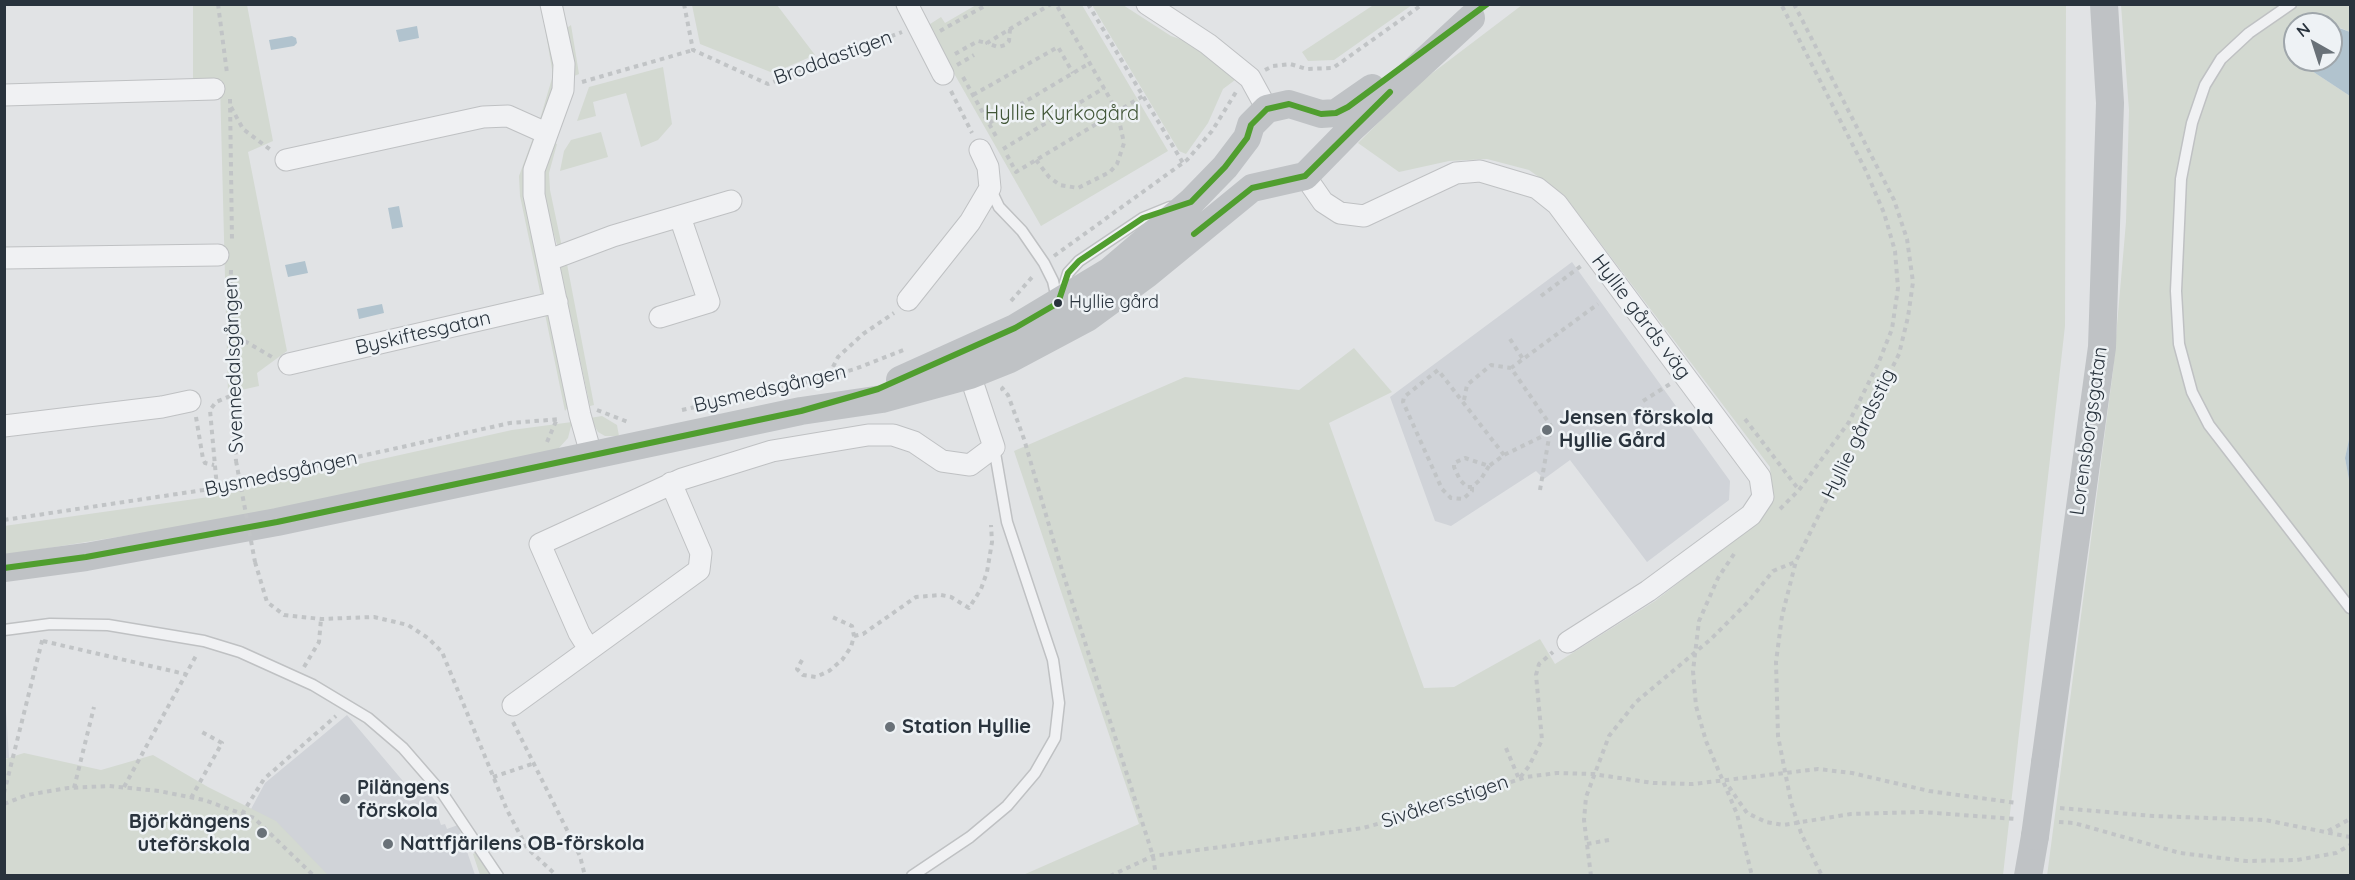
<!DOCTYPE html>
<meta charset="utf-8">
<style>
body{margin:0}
#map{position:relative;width:2355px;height:880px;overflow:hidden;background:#e1e3e5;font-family:Quicksand,sans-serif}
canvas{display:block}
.frame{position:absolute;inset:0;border:6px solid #29333d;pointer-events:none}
.north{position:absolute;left:2283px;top:12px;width:60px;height:60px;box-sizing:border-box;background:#eef2f5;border:2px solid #9fa6ab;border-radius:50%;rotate:321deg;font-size:16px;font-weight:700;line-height:24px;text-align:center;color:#29333d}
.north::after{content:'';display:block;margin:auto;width:21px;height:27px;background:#697178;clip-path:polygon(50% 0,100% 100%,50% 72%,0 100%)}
</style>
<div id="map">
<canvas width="2355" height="880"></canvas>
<div class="frame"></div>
<div class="north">N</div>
</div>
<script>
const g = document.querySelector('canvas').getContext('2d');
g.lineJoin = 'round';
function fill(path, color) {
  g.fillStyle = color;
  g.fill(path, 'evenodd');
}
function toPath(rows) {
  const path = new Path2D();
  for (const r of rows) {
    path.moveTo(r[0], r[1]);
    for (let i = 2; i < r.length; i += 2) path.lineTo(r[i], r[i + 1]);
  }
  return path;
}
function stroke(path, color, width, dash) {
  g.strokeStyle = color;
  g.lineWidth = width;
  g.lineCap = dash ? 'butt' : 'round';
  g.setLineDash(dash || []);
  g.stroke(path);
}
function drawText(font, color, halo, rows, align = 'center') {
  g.font = font + ' Quicksand,sans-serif';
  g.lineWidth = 5;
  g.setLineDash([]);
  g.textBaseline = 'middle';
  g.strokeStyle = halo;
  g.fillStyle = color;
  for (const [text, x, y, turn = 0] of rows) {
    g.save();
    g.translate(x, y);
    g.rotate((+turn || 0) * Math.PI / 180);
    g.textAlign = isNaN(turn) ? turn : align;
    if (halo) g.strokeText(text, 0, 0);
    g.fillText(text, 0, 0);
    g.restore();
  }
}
const built = toPath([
 [1572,262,1730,481,1729,500,1647,562,1570,460,1544,479,1536,471,1451,526,1435,521,1390,397],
 [4,677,5,694,9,758,5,758],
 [347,715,414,794,424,787,438,804,435,807,441,825,445,824,447,829,458,825,475,875,232,876,243,824,265,783]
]);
const green = toPath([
 [545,4,557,65,553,90,543,118,540,119,553,75,541,5],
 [1375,4,1412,5,1334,60,1308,61,1302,52],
 [193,5,247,5,273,141,248,152,287,351,257,373,259,386,228,393,220,83,193,82],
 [692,5,777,5,815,55,773,73,700,44],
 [976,5,1082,5,1168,151,1041,226,927,26,941,17,945,23],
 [1092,5,1123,5,1171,36,1195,44,1235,80,1223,89,1208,123,1186,154,1179,151],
 [1522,5,2066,5,2065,326,2003,875,1023,875,1139,824,1014,451,1185,377,1299,390,1354,348,1392,392,1329,423,1424,688,1454,687,1540,639,1555,664,1655,601,1762,518,1772,498,1770,467,1564,195,1529,170,1487,159,1449,161,1399,172,1358,143,1414,87],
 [2121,5,2350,5,2350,32,2331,24,2295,24,2295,60,2304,60,2312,71,2350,96,2350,435,2345,458,2350,485,2350,875,2047,876,2113,371,2126,222,2129,110],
 [571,25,579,74,572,77,564,30],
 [663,67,672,124,658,140,641,147,626,93,593,102,596,116,577,121,589,87],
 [601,132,608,157,560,171,564,151,571,140],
 [533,138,536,143,545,293,541,296,520,196,519,176],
 [553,143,557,144,549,173,550,190,562,247,558,248,543,197,544,169],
 [567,264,594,405,590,406,560,266],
 [545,314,551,318,568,407,565,411],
 [602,416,617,425,619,436,605,436,598,432,590,418],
 [572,422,568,438,558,449,268,513,5,555,4,526,216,496,512,430],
 [24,753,101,770,153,755,208,787,276,821,328,875,5,875,5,759],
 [478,851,493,875,480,875,473,854]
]);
const water = toPath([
 [2331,25,2350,32,2350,96,2312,71,2304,60,2331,60],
 [417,26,419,38,399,42,396,30],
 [292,36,296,38,297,43,294,46,271,50,269,40],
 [399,206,403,227,392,229,388,208],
 [305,261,308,273,288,277,285,265],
 [382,304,384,313,359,319,357,309],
 [2350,435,2350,485,2345,458]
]);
const path = toPath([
 [218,4,227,73],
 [684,4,693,50,768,84,902,32],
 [1088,4,1183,163],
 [1794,4,1894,200,1907,239,1913,282,1908,317,1899,354,1796,561,1782,616,1776,662,1778,736,1791,802,1801,833,1822,876],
 [1010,29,1009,41,1005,45,998,47,987,43,1051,4],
 [940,31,988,4],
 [955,54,978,41,987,43],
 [957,65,974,55],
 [1265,70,1273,66,1290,64,1307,69,1333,68,1423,4],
 [963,77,997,138],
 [582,82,693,50],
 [951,91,972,133],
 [973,95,1058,47,1073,73],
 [230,99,232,241],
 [231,107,243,129,272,151],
 [989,123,1090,63],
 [1003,149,1104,88],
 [1007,155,1016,172,1143,96],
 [1036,160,1049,177,1060,185,1078,188,1110,172,1117,164,1124,143,1117,111,1056,4],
 [1054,256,1187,160,1212,131,1236,92],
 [231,270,229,332,236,461],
 [1541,296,1581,266],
 [1011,301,1034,275],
 [229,332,272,357],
 [1510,339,1523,359],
 [829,375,838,357,863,334,894,313],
 [1004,387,1002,389,1008,395,1024,439,1062,570,1153,856,1156,876],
 [1464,400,1467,385,1491,365,1511,368],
 [1643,401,1670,384],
 [597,410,628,422],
 [682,410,808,382,855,369,906,349],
 [196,417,203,459,205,463,214,465],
 [1745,419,1799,490],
 [547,442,557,419],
 [1489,466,1481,479,1472,487,1467,487,1460,480,1454,467,1454,463,1465,458,1489,466,1504,455,1549,433],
 [1472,487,1472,491,1463,499,1451,498,1442,489,1403,402,1404,397,1438,370,1504,455],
 [217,488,210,410,216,402,233,395],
 [1540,490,1551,426,1511,368,1598,304],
 [1780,509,1799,490,1849,422,1878,364,1892,329,1898,288,1895,251,1884,213,1866,171,1781,4],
 [4,520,217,488,510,423,561,419],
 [1734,554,1718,578,1699,621,1693,671,1696,706,1706,741,1737,814,1752,876],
 [255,562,267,602,284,615,321,619,374,617,408,625,428,638,442,652,507,810,527,848,557,876],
 [854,636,863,634,916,597,941,595,951,597,969,608,981,589,987,572,992,542,991,525],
 [43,641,185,674],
 [802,660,797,669,803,675,816,677,829,671,842,660,851,647,854,636,852,626,830,616],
 [304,667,319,642,321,619],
 [513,722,580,856,585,876],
 [1506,748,1519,779,1529,766,1542,740,1536,675,1539,664,1553,652],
 [493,777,532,764],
 [124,787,197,654],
 [1729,787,1747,813,1766,822,1783,825,1851,814,1922,812,2016,819],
 [74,788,94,707],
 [4,793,43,637],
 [191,798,222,743,200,731],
 [4,804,27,795,68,788,109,786,159,791,204,800,254,818,314,876],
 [2060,808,2153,816,2265,820,2350,837],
 [242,814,264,779,336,716],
 [2059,822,2074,823,2180,853,2246,861,2297,860,2336,853,2350,845],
 [2328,831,2350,819],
 [1587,844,1609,840],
 [1110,876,1153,856,1363,828,1423,811,1526,777,1557,773,1593,774,1653,783,1693,784,1818,769,1852,773,1929,791,2017,803],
 [1591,876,1584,820,1586,797,1609,736,1636,702,1711,639,1749,601,1773,571,1795,562]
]);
const lane = toPath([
 [2291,4,2249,33,2221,59,2205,85,2192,123,2181,179,2176,291,2179,344,2192,392,2209,425,2350,608],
 [990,188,999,207,1022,231,1044,263,1053,281,1057,299],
 [1062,293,1068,273,1079,261,1143,218,1170,207],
 [4,630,50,624,108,625,204,641,240,652,313,685,368,718,403,748,443,794,498,876],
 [912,876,970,837,1007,806,1035,773,1055,738,1059,703,1053,660,1007,522,994,447]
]);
const street = toPath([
 [551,4,564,64,563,90,534,170,534,195,580,415,591,454],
 [907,4,943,74],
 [1147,4,1208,44,1250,78,1267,109],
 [4,95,214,89],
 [286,160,483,117,508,116,546,133],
 [1305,176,1323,202,1340,213,1364,216,1456,173,1480,171,1537,188,1557,204,1760,477,1763,497,1751,515,1648,591,1568,642],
 [4,258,218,255],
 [549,260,613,236,731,201],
 [908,300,970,222,990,188,988,167,980,150],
 [660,317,709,302,680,217],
 [289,364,557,302],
 [4,426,162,407,190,401],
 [589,649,579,633,540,544,682,479,772,451,868,435,893,435,914,442,942,461,970,465,994,447,970,375,963,363],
 [513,705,699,570,701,553,671,483]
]);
const secondary = toPath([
 [900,380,1015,328,1110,271,1191,202,1225,167,1247,138,1251,125,1267,109,1289,104,1321,114,1336,113,1372,88],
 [4,568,86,557,277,522,801,411,882,399,970,375,1010,359,1087,318,1147,274,1252,188,1305,176,1352,128,1471,18],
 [2045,763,2102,347,2110,103,2104,4],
 [2028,876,2035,836]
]);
const pathBridge = toPath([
 [236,461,255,562]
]);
const secondaryBridge = toPath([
 [2035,836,2045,763]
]);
const bus1 = toPath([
 [1194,234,1252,188,1305,176,1390,92],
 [4,568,86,557,277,522,801,411,878,389,1015,328,1058,303,1068,273,1079,261,1143,218,1191,202,1225,167,1247,138,1251,125,1267,109,1289,104,1321,114,1336,113,1348,107,1487,4]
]);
const markers = [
 [1058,303,5,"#29333d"],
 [1547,430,6,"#697178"],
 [890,727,6,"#697178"],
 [345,799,6,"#697178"],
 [262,833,6,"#697178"],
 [388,844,6,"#697178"]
];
const busNames = [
 ["Hyllie gård",1069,303]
];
const streetNames = [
 ["Broddastigen",833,58,-20],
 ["Hyllie gårds väg",1641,317,53],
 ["Byskiftesgatan",423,333,-13],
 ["Svennedalsgången",234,365,-92],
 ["Bysmedsgången",770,389,-13],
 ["Lorensborgsgatan",2089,431,-82],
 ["Hyllie gårdsstig",1859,434,-64],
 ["Bysmedsgången",281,474,-12],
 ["Sivåkersstigen",1445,802,-18]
];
const parkNames = [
 ["Hyllie Kyrkogård",1062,114]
];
const poiNames = [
 ["Jensen förskola",1559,418],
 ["Hyllie Gård",1559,441],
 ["Station Hyllie",902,727],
 ["Pilängens",357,788],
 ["förskola",357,811],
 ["Björkängens",250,822,"right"],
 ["uteförskola",250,845,"right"],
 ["Nattfjärilens OB-förskola",400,844]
];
fill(built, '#d0d3d8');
fill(green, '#d3d9d1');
fill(water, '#b1c3ce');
stroke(lane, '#bfc1c3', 13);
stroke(street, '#bfc1c3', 23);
stroke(path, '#c1c4c6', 4, [4.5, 4.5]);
stroke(lane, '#f0f1f3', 10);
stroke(street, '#f0f1f3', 21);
stroke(secondary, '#bfc2c5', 28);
stroke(pathBridge, '#c1c4c6', 4, [4.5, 4.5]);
stroke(secondaryBridge, '#bfc2c5', 28);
stroke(bus1, '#509e2f', 6);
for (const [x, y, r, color] of markers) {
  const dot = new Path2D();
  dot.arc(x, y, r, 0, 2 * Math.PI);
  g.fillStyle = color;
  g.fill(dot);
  stroke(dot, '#eef2f5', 2);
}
drawText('18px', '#29333d', '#eef2f5', busNames, 'left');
drawText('20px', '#29333d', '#eef2f5', streetNames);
drawText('20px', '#425738', '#eef2f5', parkNames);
drawText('bold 20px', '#29333d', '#eef2f5', poiNames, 'left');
</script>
